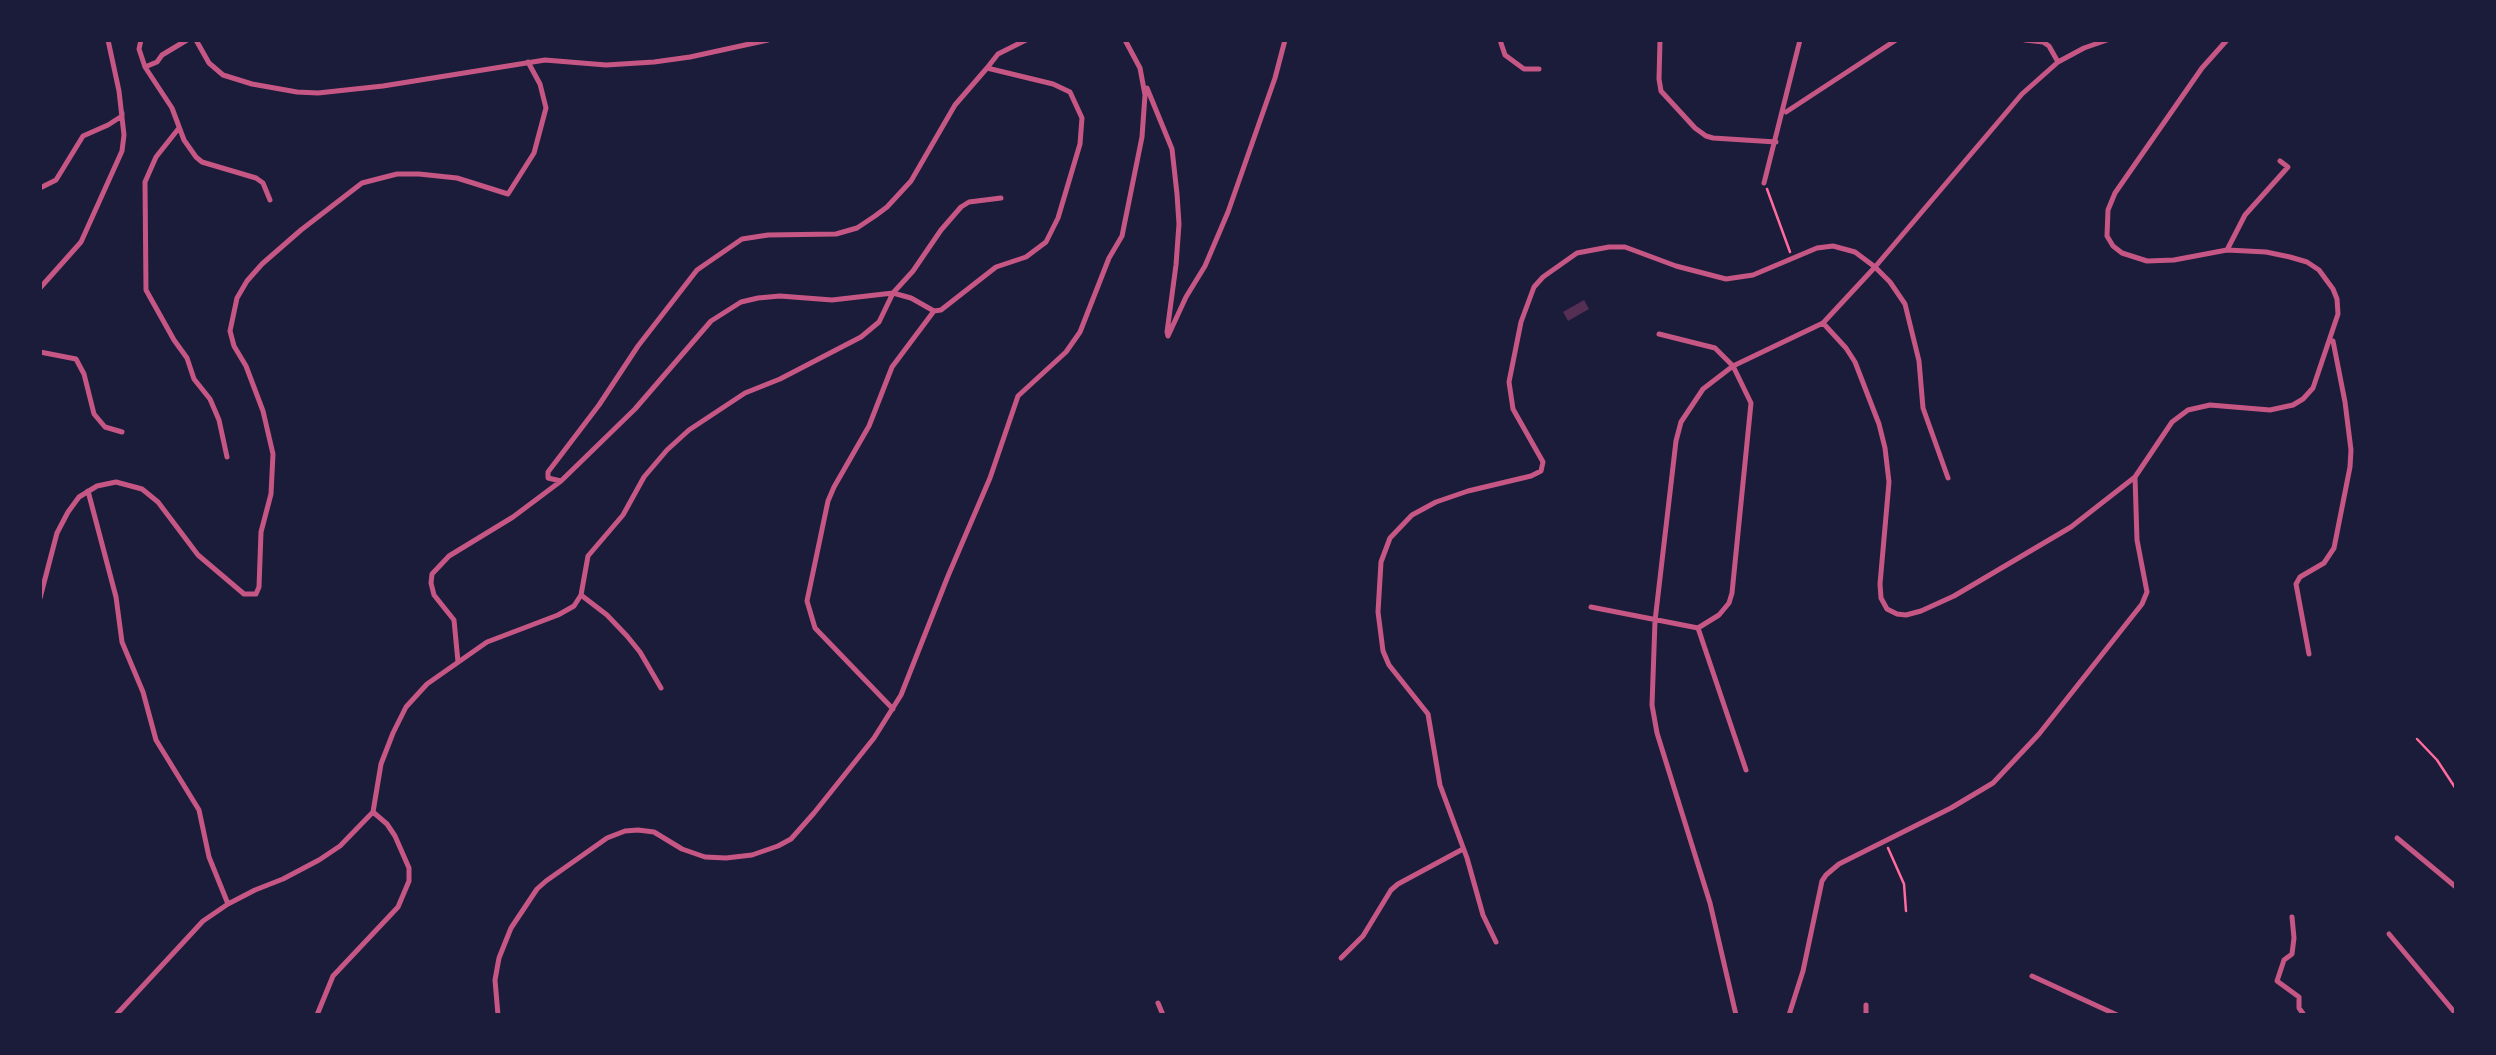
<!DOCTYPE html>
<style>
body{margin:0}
#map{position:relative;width:2496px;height:1055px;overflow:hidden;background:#1b1b3a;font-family:"Nunito Sans",sans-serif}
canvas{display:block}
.frame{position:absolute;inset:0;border:42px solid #1b1b3a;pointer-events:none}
</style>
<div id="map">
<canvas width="2496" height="1055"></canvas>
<div class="frame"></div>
</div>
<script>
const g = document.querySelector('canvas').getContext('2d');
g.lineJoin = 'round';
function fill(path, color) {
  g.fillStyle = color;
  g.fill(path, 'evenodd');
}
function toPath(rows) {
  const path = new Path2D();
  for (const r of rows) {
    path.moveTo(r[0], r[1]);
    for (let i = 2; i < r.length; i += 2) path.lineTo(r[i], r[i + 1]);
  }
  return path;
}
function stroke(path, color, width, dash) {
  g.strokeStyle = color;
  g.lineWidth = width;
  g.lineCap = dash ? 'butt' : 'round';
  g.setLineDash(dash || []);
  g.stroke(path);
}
const building = toPath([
 [1584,300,1589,309,1568,321,1563,312]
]);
const path = toPath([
 [1767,189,1790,252],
 [2417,739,2437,760,2456,789],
 [1888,848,1904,884,1906,911]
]);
const minor = toPath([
 [141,40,139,49,145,67],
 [187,40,162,55,157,62,145,67,172,108,184,140,196,157,202,162,256,178,263,183,270,200],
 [196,40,209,63,223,75,252,84,297,92,318,93,383,86,545,60,606,65,654,62,690,57,768,40],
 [1500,40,1505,55,1524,69,1539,69],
 [1660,40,1659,79,1661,91,1695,128,1706,136,1713,138,1776,142],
 [2025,40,2043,42,2049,46,2058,62],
 [1147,88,1172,149,1177,194,1179,224,1176,265,1167,332,1168,336,1186,297,1205,266,1228,212,1275,78,1285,40],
 [1786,112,1896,40],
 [179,128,156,157,145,182,146,290,174,340,187,358,194,379,210,399,219,420,227,457],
 [1764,183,1800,40],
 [40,188,56,180,83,136,108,125,122,116,122,113],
 [2227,250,2245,215,2288,167,2280,161],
 [40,288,81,242,122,151,124,135,119,91,108,40],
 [1823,323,1846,348,1855,362,1879,424,1885,448,1889,482,1880,584,1881,598,1887,609,1897,614,1906,615,1921,611,1954,596,2071,527,2135,477,2172,422,2188,410,2210,405,2270,410,2293,405,2303,399,2313,388,2338,314,2337,299,2333,289,2319,270,2307,262,2290,257,2266,252,2227,250,2174,260,2147,261,2122,253,2113,246,2107,236,2108,210,2115,193,2202,68,2227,40],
 [40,352,76,359,84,374,94,414,105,427,122,432],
 [561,481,548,478,548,472,599,405,638,346,697,270,742,239,768,235,836,234,857,228,875,216,887,207,911,181,955,105,987,68],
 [88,491,116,597,122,642,143,692,156,740,199,810,209,857,228,904],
 [581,595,607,615,627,636,640,652,661,688],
 [40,598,57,533,68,512,79,497,97,486,116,482,142,489,158,502,198,555,244,594,256,594,259,587,261,532,271,494,273,454,263,411,246,366,234,346,230,331,237,298,247,281,262,264,301,230,362,183,397,174,419,174,457,178,508,194,534,153,546,108,540,84,528,62],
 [1591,607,1698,628,1719,615,1729,603,1732,593,1751,403,1733,366,1715,348,1659,334],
 [1698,628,1746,770],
 [2309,654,2296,584,2300,577,2324,563,2334,548,2350,467,2351,450,2345,402,2333,341],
 [458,662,454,620,434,595,431,583,432,574,449,556,513,517,561,481,635,409,711,321,741,302,758,298,780,296,832,300,893,293,913,271,941,230,961,207,969,202,1001,198],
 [893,709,815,628,807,601,828,501,834,487,869,426,892,367,934,311],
 [373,812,381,764,393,733,406,707,427,684,487,642,558,615,574,606,581,595,588,556,623,515,644,477,667,450,689,430,745,393,780,379,861,337,879,322,893,293,911,298,934,311,941,310,996,267,1026,257,1046,242,1058,218,1080,144,1082,118,1070,92,1053,84,987,68,998,54,1026,40],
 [2397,838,2456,887],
 [2292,917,2294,938,2292,954,2284,960,2277,981,2299,997,2299,1008,2304,1015],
 [2389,934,2456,1014],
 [1496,942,1483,915,1467,858,1440,785,1428,714,1389,665,1383,651,1378,612,1381,562,1390,538,1412,515,1436,502,1468,491,1531,476,1541,471,1543,462,1513,409,1509,382,1521,322,1534,287,1543,277,1577,253,1609,247,1625,247,1676,266,1726,279,1753,275,1817,248,1833,246,1855,252,1875,267,1890,282,1905,304,1919,361,1923,408,1948,478],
 [1341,958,1363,936,1391,890,1398,884,1463,849],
 [2032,976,2117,1015],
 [1158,1003,1163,1015],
 [116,1015,203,921,228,904,255,890,283,879,319,860,340,846,373,812,387,824,395,836,409,868,409,881,398,907,333,976,317,1015],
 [498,1015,495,980,499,958,511,928,537,889,546,881,607,838,625,831,638,830,654,832,682,849,705,857,726,858,752,855,778,846,791,839,814,813,874,738,901,695,948,576,990,478,1018,396,1066,352,1080,332,1109,258,1122,236,1142,137,1145,95,1140,68,1125,40],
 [1736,1015,1710,903,1657,733,1652,705,1655,621,1676,441,1681,422,1703,389,1733,366,1823,323,1875,267,2022,94,2058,62,2084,48,2107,40],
 [1789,1015,1803,971,1822,881,1826,875,1839,864,1951,808,1993,783,2039,734,2142,604,2147,592,2137,540,2135,477],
 [1866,1015,1866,1005]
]);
fill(building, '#542f53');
stroke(path, '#ff6b9d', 2.5);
stroke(minor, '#c65784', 5);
</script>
